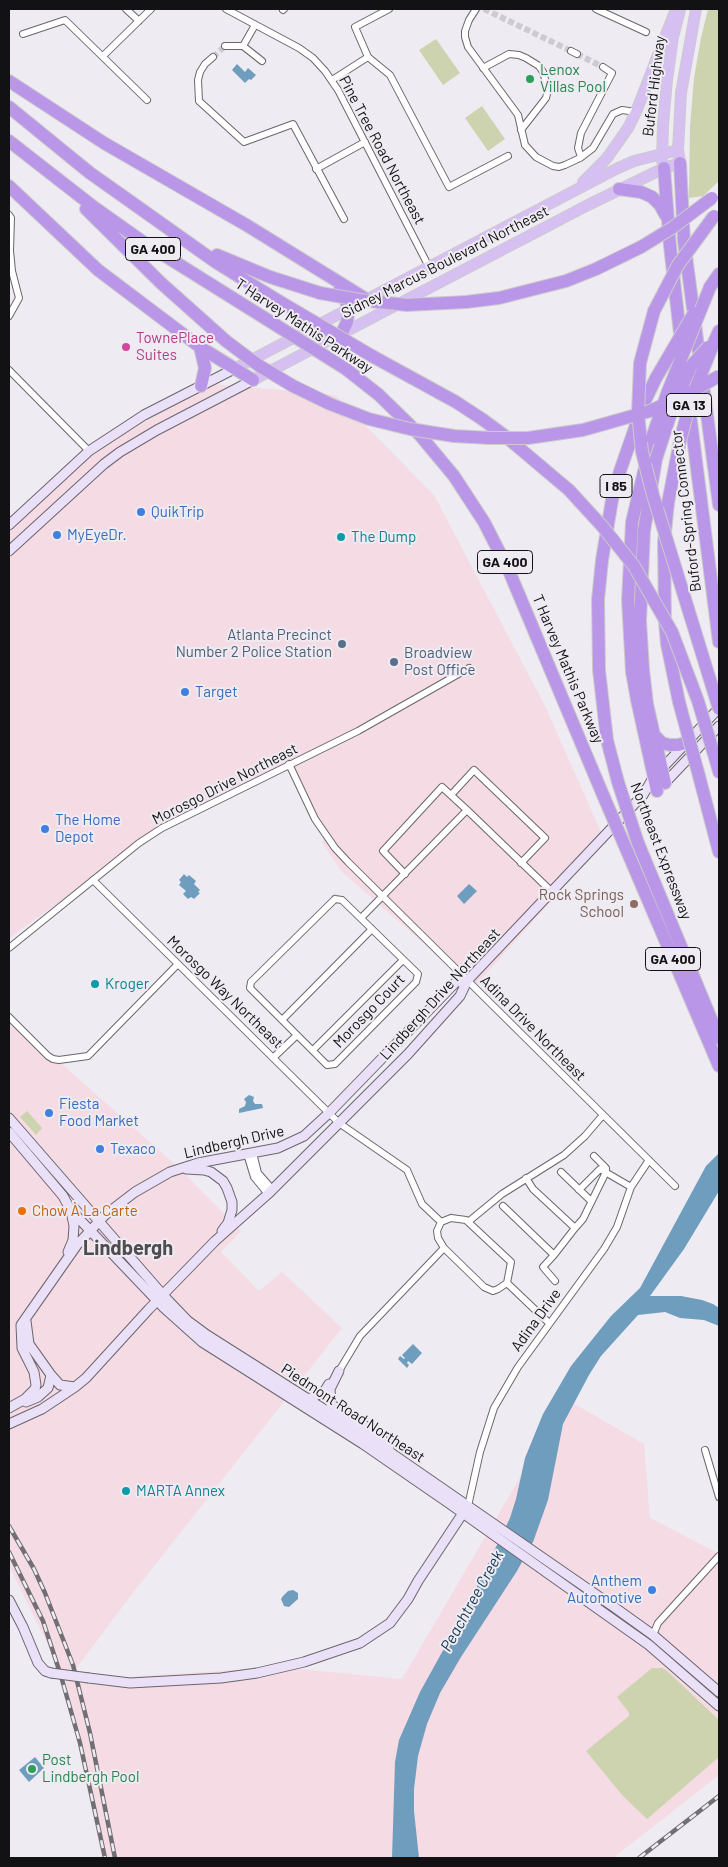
<!DOCTYPE html>
<meta charset="utf-8">
<style>
body{margin:0}
#map{position:relative;width:728px;height:1867px;overflow:hidden;background:#efebf2;font-family:Barlow,sans-serif}
canvas{display:block}
.frame{position:absolute;inset:0;border:10px solid #121113;pointer-events:none}
</style>
<div id="map">
<canvas width="728" height="1867"></canvas>
<div class="frame"></div>
</div>
<script>
const g = document.querySelector('canvas').getContext('2d');
g.lineJoin = 'round';
function fill(path, color) {
  g.fillStyle = color;
  g.fill(path, 'evenodd');
}
function toPath(rows) {
  const path = new Path2D();
  for (const r of rows) {
    path.moveTo(r[0], r[1]);
    for (let i = 2; i < r.length; i += 2) path.lineTo(r[i], r[i + 1]);
  }
  return path;
}
function stroke(path, color, width, dash) {
  g.strokeStyle = color;
  g.lineWidth = width;
  g.lineCap = dash ? 'butt' : 'round';
  g.setLineDash(dash || []);
  g.stroke(path);
}
function drawText(font, color, halo, rows, align = 'center') {
  g.font = font + ' Barlow,sans-serif';
  g.lineWidth = 4;
  g.setLineDash([]);
  g.textBaseline = 'middle';
  g.strokeStyle = halo;
  g.fillStyle = color;
  for (const [text, x, y, turn = 0] of rows) {
    g.save();
    g.translate(x, y);
    g.rotate((+turn || 0) * Math.PI / 180);
    g.textAlign = isNaN(turn) ? turn : align;
    if (halo) g.strokeText(text, 0, 0);
    g.fillText(text, 0, 0);
    g.restore();
  }
}
const commercial = toPath([
 [201,383,335,395,434,495,545,706,605,841,474,987,342,872,322,843,325,835,293,766,153,835,9,938,9,530,36,503,98,450,158,408],
 [9,1017,179,1168,241,1231,221,1252,259,1291,282,1272,342,1328,132,1594,67,1681,279,1667,402,1679,566,1399,644,1444,650,1518,718,1553,719,1552,719,1775,613,1858,102,1858,66,1681,9,1566]
]);
const green = toPath([
 [708,9,719,9,719,181,703,196,689,198,690,127,694,78,701,38],
 [436,39,460,73,443,85,419,50],
 [482,106,505,139,488,151,465,118],
 [27,1111,42,1128,36,1135,20,1117],
 [652,1668,662,1668,666,1670,719,1720,719,1757,647,1819,623,1796,586,1751,629,1716,629,1713,617,1697]
]);
const water = toPath([
 [237,64,245,72,248,68,256,75,251,80,249,79,245,83,232,70],
 [184,874,187,877,189,875,196,881,194,884,200,890,198,892,200,893,194,899,191,897,188,899,183,894,186,891,179,885,181,882,179,880],
 [469,884,477,891,464,904,457,896],
 [249,1095,254,1097,253,1101,255,1104,262,1104,263,1108,239,1113,239,1109,245,1106,246,1102,244,1099],
 [719,1153,719,1191,684,1249,650,1296,681,1296,702,1300,713,1304,719,1308,719,1326,704,1320,680,1318,665,1312,638,1315,601,1356,589,1375,563,1424,548,1500,533,1542,517,1571,461,1657,440,1693,427,1724,418,1756,414,1789,414,1811,419,1858,392,1858,395,1762,399,1740,420,1692,467,1607,510,1518,516,1499,525,1458,543,1414,571,1366,611,1316,640,1288,706,1166],
 [413,1344,422,1353,412,1364,408,1361,407,1363,409,1365,407,1368,398,1359,400,1356,404,1359,405,1358,402,1355],
 [293,1590,298,1593,298,1599,289,1607,284,1606,281,1599,283,1596,288,1591],
 [35,1757,44,1768,29,1782,19,1770]
]);
const streetTunnel = toPath([
 [484,9,571,51],
 [577,54,603,67],
 [213,57,225,46]
]);
const street = toPath([
 [126,9,139,21],
 [226,9,299,48,313,58,325,71,338,90,429,267],
 [389,9,355,27,368,57,390,75,449,187,508,156],
 [476,9,469,20,465,31,465,37,468,47,518,115,525,145,536,157,553,166,559,167,565,165,580,158,593,148,613,114,622,110,636,112],
 [596,9,646,32],
 [283,10,284,9],
 [23,34,65,20,147,100],
 [225,46,243,46,255,25],
 [243,46,262,61],
 [571,51,577,54],
 [103,56,151,9],
 [213,57,205,64,200,72,198,80,199,101,244,142,293,124,344,219],
 [483,68,509,54,519,55,526,58,539,66,543,72,548,89,546,98,521,130],
 [332,80,368,57],
 [581,157,578,148,581,133,612,73,603,67],
 [316,169,365,142],
 [9,215,11,218,10,251,12,271,19,298,9,316],
 [9,370,89,451],
 [289,764,315,819,335,848,348,862,675,1186],
 [451,795,474,770,545,838,521,863],
 [405,874,383,851,442,787,467,810],
 [93,880,339,1123,407,1170,422,1204,441,1222],
 [335,899,342,900,418,974,416,982,335,1064,327,1065,250,988,251,982,335,899],
 [361,918,467,810,552,892],
 [9,948,139,843,162,828,358,731,469,668],
 [9,1017,48,1056,53,1059,59,1060,88,1056,178,964],
 [282,1020,372,929],
 [313,1050,403,960],
 [274,1057,297,1035],
 [253,1153,258,1173,272,1189],
 [247,1154,254,1177,268,1194],
 [561,1172,591,1201],
 [579,1190,600,1169,631,1187],
 [503,1206,554,1255,575,1228,533,1189,526,1178],
 [451,1218,466,1220,511,1262,507,1283,498,1289,493,1291,484,1287,444,1248,438,1238,437,1231,441,1222,451,1218],
 [468,1222,502,1194,564,1155,585,1136,603,1115],
 [575,1228,583,1219,606,1172,606,1168,594,1156],
 [554,1255,543,1267,555,1281],
 [507,1283,549,1323],
 [339,1371,360,1336,444,1248],
 [705,1450,719,1497],
 [468,1506,480,1452,494,1408,518,1367,604,1249,617,1227,631,1187,649,1160],
 [653,1635,658,1623,719,1556]
]);
const secondary = toPath([
 [9,525,89,451,144,415,234,369],
 [9,551,104,464,120,452,157,430,253,380],
 [663,785,719,726],
 [9,1118,163,1295,188,1321,207,1335,368,1437,614,1607,653,1635,719,1692],
 [9,1132,63,1196,70,1209,83,1223,164,1308,202,1342,363,1444,450,1504,649,1645,719,1706],
 [186,1169,204,1170,211,1172,223,1181,227,1188,232,1202,232,1210,228,1223,222,1231],
 [68,1252,73,1240,74,1226,71,1211],
 [26,1321,29,1344,51,1375,60,1385,75,1387],
 [339,1371,330,1389,331,1404,339,1410,378,1434,389,1448],
 [308,1399,324,1392,329,1384],
 [26,1402,38,1397,48,1388,51,1375],
 [9,1408,25,1399,35,1389,36,1385,34,1372,22,1348,21,1325,77,1245,105,1215,135,1192,170,1172,198,1163,278,1148,304,1136,329,1113,456,982,467,981],
 [9,1424,42,1409,75,1387,86,1378,149,1309,215,1241,268,1194,408,1054,460,996,467,981,643,795,653,778,719,708],
 [9,1600,23,1627,38,1663,45,1671,51,1673],
 [89,1678,130,1683,221,1678,257,1673,304,1662,360,1643,390,1623,408,1599,418,1581,465,1510]
]);
const primary = toPath([
 [662,161,663,125,667,80,673,37,680,10],
 [583,182,607,158,628,128,636,112,676,9],
 [234,369,616,169,634,161,678,150],
 [253,380,588,205,664,168,680,163,678,150,681,93,696,9]
]);
const highway = toPath([
 [9,81,104,143,248,226,366,299],
 [9,107,90,173,124,197,217,263,282,303],
 [9,141,95,208,143,242,263,317],
 [680,163,684,241,719,505],
 [664,168,670,246,681,342],
 [9,186,98,270,200,347,253,380],
 [619,189,641,192,652,197,660,205,666,216],
 [86,209,161,283,226,341],
 [217,255,270,277,320,293],
 [710,287,719,274],
 [340,289,349,308,347,322,342,333],
 [466,302,499,298,566,281,596,269,641,247],
 [715,340,719,331],
 [200,347,205,368,201,386],
 [372,356,456,402,482,419,505,436,569,490],
 [346,369,379,395,419,434,454,476,484,522,509,571,603,795],
 [689,406,719,642],
 [652,438,632,522,628,600,632,672,637,700,657,791],
 [656,459,644,531,640,621,643,669,647,704,665,783],
 [668,503,664,542,665,622,667,644,679,702],
 [653,734,662,743,670,745,678,745,689,742],
 [716,761,719,772],
 [699,776,719,852],
 [618,782,607,740,599,670,598,600,602,560,612,500,620,471,643,405,656,378],
 [638,843,719,1038],
 [627,851,719,1066]
]);
const rail = toPath([
 [9,1526,34,1569,45,1593,73,1665,90,1733,115,1858],
 [9,1552,43,1621,61,1676,80,1743,105,1858],
 [639,1858,719,1796]
]);
const secondaryBridge = toPath([
 [51,1673,89,1678]
]);
const highwayBridge = toPath([
 [714,216,678,265,654,311,640,363,638,413,642,452,653,495,719,709],
 [641,247,672,228,712,198],
 [320,293,360,300,407,305,466,302],
 [282,303,372,356],
 [263,317,346,369],
 [226,341,258,365,293,386,330,404,369,419,410,429,454,436,490,438,528,438,583,430,650,411,691,392,719,376],
 [656,378,694,313],
 [652,438,668,391,710,287],
 [656,459,673,407,691,366,708,347],
 [569,490,602,526,634,566,672,632,698,701,716,761],
 [668,503,680,441,691,399,715,340],
 [679,702,699,776],
 [618,782,638,843],
 [603,795,627,851]
]);
const markers = [
 [530,79,5,"#2e9e5b"],
 [126,347,5,"#d1479c"],
 [141,512,5,"#3f7fe0"],
 [57,535,5,"#3f7fe0"],
 [341,537,5,"#0f9aa8"],
 [342,644,5,"#5c6f8a"],
 [394,662,5,"#5c6f8a"],
 [185,692,5,"#3f7fe0"],
 [45,829,5,"#3f7fe0"],
 [634,904,5,"#8d6e63"],
 [95,984,5,"#0f9aa8"],
 [49,1113,5,"#3f7fe0"],
 [100,1149,5,"#3f7fe0"],
 [22,1211,5,"#e8710a"],
 [126,1491,5,"#0f9aa8"],
 [652,1590,5,"#3f7fe0"],
 [32,1769,5,"#2e9e5b"]
];
const shields = [
 [153,249,55],
 [689,405,45],
 [616,486,32],
 [505,562,55],
 [673,959,55]
];
const shieldNames = [
 ["GA 400",153,249],
 ["GA 13",689,405],
 ["I 85",616,486],
 ["GA 400",505,562],
 ["GA 400",673,959]
];
const leisureNames = [
 ["Lenox",540,70],
 ["Villas Pool",540,87],
 ["Post",42,1760],
 ["Lindbergh Pool",42,1777]
];
const streetNames = [
 ["Buford Highway",654,86,-83],
 ["Pine Tree Road Northeast",382,150,62],
 ["Sidney Marcus Boulevard Northeast",445,262,-27],
 ["T Harvey Mathis Parkway",304,326,33],
 ["Buford-Spring Connector",686,511,-97],
 ["T Harvey Mathis Parkway",568,669,67],
 ["Morosgo Drive Northeast",225,784,-27],
 ["Northeast Expressway",661,851,69],
 ["Morosgo Way Northeast",225,992,44],
 ["Lindbergh Drive Northeast",440,994,-48],
 ["Morosgo Court",369,1011,-46],
 ["Adina Drive Northeast",533,1028,45],
 ["Lindbergh Drive",234,1142,-13],
 ["Adina Drive",536,1320,-54],
 ["Piedmont Road Northeast",353,1413,33]
];
const hotelNames = [
 ["TownePlace",136,338],
 ["Suites",136,355]
];
const shopNames = [
 ["QuikTrip",151,512],
 ["MyEyeDr.",67,535],
 ["Target",195,692],
 ["The Home",55,820],
 ["Depot",55,837],
 ["Fiesta",59,1104],
 ["Food Market",59,1121],
 ["Texaco",110,1149],
 ["Anthem",642,1581,"right"],
 ["Automotive",642,1598,"right"]
];
const cultureNames = [
 ["The Dump",351,537],
 ["Kroger",105,984],
 ["MARTA Annex",136,1491]
];
const serviceNames = [
 ["Atlanta Precinct",332,635],
 ["Number 2 Police Station",332,652],
 ["Broadview",404,653,"left"],
 ["Post Office",404,670,"left"]
];
const educationNames = [
 ["Rock Springs",624,895],
 ["School",624,912]
];
const foodNames = [
 ["Chow À La Carte",32,1211]
];
const waterNames = [
 ["Peachtree Creek",472,1601,-61]
];
const districtNames = [
 ["Lindbergh",128,1248]
];
fill(commercial, '#f5dbe4');
fill(green, '#cdd3af');
fill(water, '#6f9dbd');
stroke(streetTunnel, '#cecad1', 6, [6, 3]);
stroke(street, '#6a666c', 8);
stroke(secondary, '#6a666c', 11);
stroke(primary, '#cbcbcb', 12);
stroke(highway, '#cbcbcb', 14);
stroke(street, '#fff', 6);
stroke(secondary, '#eae0f8', 9);
stroke(primary, '#d6c0f2', 10);
stroke(highway, '#ba96e9', 12);
stroke(rail, '#716f73', 4.5);
stroke(rail, '#efebf2', 2.5, [8]);
stroke(secondaryBridge, '#6a666c', 11, []);
stroke(highwayBridge, '#cbcbcb', 14, []);
stroke(secondaryBridge, '#eae0f8', 9);
stroke(highwayBridge, '#ba96e9', 12);
for (const [x, y, r, color] of markers) {
  const dot = new Path2D();
  dot.arc(x, y, r, 0, 2 * Math.PI);
  g.fillStyle = color;
  g.fill(dot);
  stroke(dot, '#efebf2', 2);
}
for (const [x, y, w] of shields) {
  const box = new Path2D();
  box.roundRect(x - w / 2, y - 11.5, w, 23, 4);
  g.fillStyle = '#efebf2';
  g.fill(box);
  stroke(box, '#121113', 1);
}
drawText('bold 14px', '#121113', null, shieldNames);
drawText('15px', '#27864d', '#efebf2', leisureNames, 'left');
drawText('15px', '#121113', '#efebf2', streetNames);
drawText('15px', '#b23c85', '#efebf2', hotelNames, 'left');
drawText('15px', '#366cbe', '#efebf2', shopNames, 'left');
drawText('15px', '#0d838f', '#efebf2', cultureNames, 'left');
drawText('15px', '#4e5e75', '#efebf2', serviceNames, 'right');
drawText('15px', '#785e54', '#efebf2', educationNames, 'right');
drawText('15px', '#c56008', '#efebf2', foodNames, 'left');
drawText('italic 16px', '#12374f', '#efebf2', waterNames);
drawText('bold 20px', '#4f4c51', '#efebf2', districtNames);
</script>
